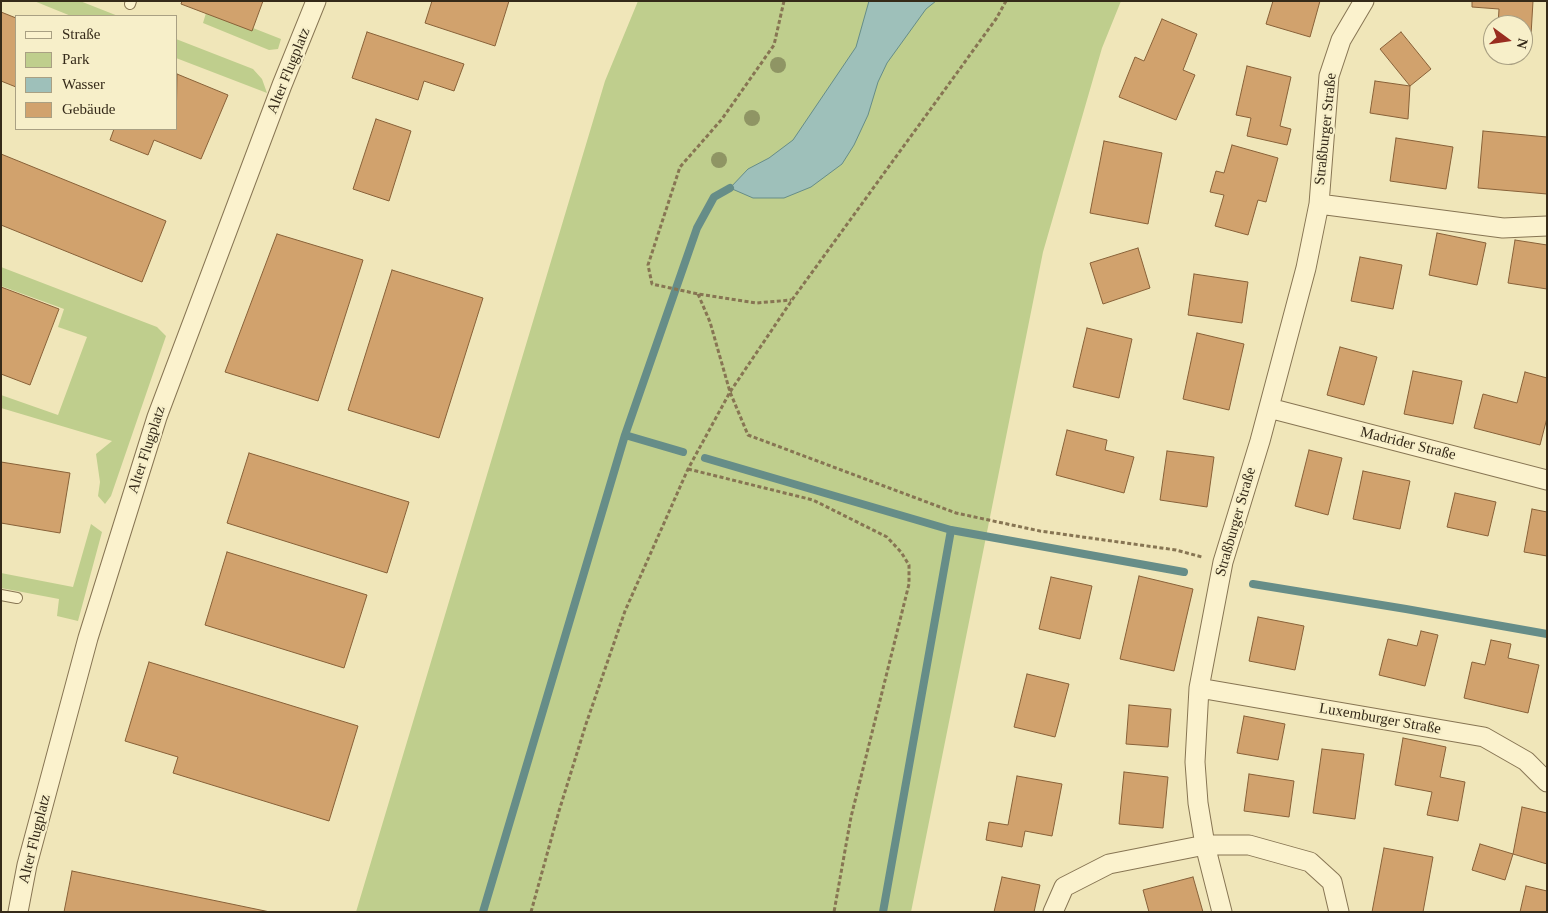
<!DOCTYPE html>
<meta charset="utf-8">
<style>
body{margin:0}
#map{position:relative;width:1548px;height:913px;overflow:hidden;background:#f0e6b9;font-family:"Times New Roman",serif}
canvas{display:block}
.frame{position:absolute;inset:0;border:2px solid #352a19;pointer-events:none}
.legend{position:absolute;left:15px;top:15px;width:162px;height:115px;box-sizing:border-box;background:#f7efc9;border:1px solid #a9a083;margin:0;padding:6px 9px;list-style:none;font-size:15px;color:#352a19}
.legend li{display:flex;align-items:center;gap:10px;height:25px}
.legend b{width:25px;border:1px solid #a9a083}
.north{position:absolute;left:1483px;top:15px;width:50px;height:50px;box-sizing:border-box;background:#f7efc9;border:1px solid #a9a083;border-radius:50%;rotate:104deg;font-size:14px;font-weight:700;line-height:20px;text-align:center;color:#352a19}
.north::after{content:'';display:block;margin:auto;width:18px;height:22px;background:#992d20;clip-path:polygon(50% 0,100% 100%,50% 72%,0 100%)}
</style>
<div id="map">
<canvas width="1548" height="913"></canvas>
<div class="frame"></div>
<ul class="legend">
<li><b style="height:6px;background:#fbf2cd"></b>Straße</li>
<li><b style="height:14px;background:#bfce8d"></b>Park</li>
<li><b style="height:14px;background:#9ec0ba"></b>Wasser</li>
<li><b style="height:14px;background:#d1a26d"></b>Gebäude</li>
</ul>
<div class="north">N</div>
</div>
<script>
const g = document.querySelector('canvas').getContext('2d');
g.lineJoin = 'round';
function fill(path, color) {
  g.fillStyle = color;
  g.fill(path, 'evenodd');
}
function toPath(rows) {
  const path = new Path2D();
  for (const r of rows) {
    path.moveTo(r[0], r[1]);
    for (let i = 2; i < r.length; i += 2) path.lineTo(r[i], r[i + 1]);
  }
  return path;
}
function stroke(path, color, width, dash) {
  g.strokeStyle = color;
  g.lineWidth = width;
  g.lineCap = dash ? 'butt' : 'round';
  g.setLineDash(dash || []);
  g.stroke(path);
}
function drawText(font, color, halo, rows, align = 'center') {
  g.font = font + ' "Times New Roman",serif';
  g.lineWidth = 4.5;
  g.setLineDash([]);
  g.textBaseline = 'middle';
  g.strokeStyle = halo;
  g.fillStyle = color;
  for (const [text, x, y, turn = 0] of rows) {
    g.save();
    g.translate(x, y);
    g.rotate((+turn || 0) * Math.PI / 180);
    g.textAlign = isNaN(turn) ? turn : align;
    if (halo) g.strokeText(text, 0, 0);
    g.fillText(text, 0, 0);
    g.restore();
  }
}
const green = toPath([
 [34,1,80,1,118,16,71,16],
 [638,1,1121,1,1102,48,1043,252,911,912,356,912,605,81],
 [206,13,253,28,281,39,278,49,269,50,203,23],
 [176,39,253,69,262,79,267,93,176,58],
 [1,267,157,327,166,336,111,496,105,504,98,496,100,482,96,454,112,441,1,408,1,395,58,415,87,337,58,327,64,309,1,286],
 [91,524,102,532,78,621,57,616,59,599,1,588,1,573,73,587]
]);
const water = toPath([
 [869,1,936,1,926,9,887,63,878,82,868,115,854,145,842,164,811,187,784,198,753,198,730,188,748,169,769,158,793,140,856,47,869,1]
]);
const stream = toPath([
 [625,435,683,452],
 [705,458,951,530,1184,572],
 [1253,584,1406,609,1547,634],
 [483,912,625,435,697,228,714,197,730,188],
 [883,912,951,530]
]);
const building = toPath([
 [182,1,263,1,252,31,181,4,182,1],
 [432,1,509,1,495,46,425,23,432,1],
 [1273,1,1320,1,1310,37,1266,24,1273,1],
 [1472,1,1533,1,1531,35,1523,34,1523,25,1498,25,1499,9,1472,7,1472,1],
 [1,12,16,18,16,87,1,81,1,12],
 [1162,19,1197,34,1183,70,1195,75,1176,120,1119,97,1135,57,1144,61,1162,19],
 [367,32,464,64,454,91,424,81,418,100,352,78,367,32],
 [1401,32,1431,69,1410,86,1380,49,1401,32],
 [1247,66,1291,77,1280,126,1291,129,1287,145,1247,136,1251,118,1236,115,1247,66],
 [177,74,228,95,201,159,154,140,148,155,110,140,114,129,176,129,177,74],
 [1375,81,1410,86,1408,119,1370,113,1375,81],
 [376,119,411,131,389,201,353,189,376,119],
 [1483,131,1547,137,1547,194,1478,188,1483,131],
 [1396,138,1453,147,1446,189,1390,181,1396,138],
 [1104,141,1162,153,1148,224,1090,213,1104,141],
 [1232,145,1278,158,1266,202,1258,200,1248,235,1215,226,1224,195,1210,192,1216,171,1224,173,1232,145],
 [1,154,166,221,142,282,1,225,1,154],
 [1437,233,1486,243,1477,285,1429,275,1437,233],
 [277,234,363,260,318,401,225,372,277,234],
 [1515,240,1547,245,1547,289,1508,283,1515,240],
 [1138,248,1150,288,1103,304,1090,263,1138,248],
 [1360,257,1402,265,1393,309,1351,301,1360,257],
 [392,270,483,298,439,438,348,410,392,270],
 [1194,274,1248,282,1242,323,1188,315,1194,274],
 [1,287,59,309,30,385,1,374,1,287],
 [1087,328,1132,339,1119,398,1073,387,1087,328],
 [1197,333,1244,344,1229,410,1183,399,1197,333],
 [1340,347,1377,357,1364,405,1327,395,1340,347],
 [1413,371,1462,381,1453,424,1404,414,1413,371],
 [1525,372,1547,378,1547,418,1540,445,1474,428,1483,394,1517,403,1525,372],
 [1067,430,1107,440,1105,450,1134,457,1124,493,1056,475,1067,430],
 [1309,450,1342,458,1328,515,1295,506,1309,450],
 [1167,451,1214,457,1207,507,1160,500,1167,451],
 [249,453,409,502,387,573,227,523,249,453],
 [1,462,70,473,60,533,1,523,1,462],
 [1363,471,1410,481,1400,529,1353,519,1363,471],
 [1455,493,1496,502,1488,536,1447,527,1455,493],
 [1532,509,1547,512,1547,556,1524,552,1532,509],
 [227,552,367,595,344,668,205,625,227,552],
 [1139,576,1193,589,1174,671,1120,659,1139,576],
 [1051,577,1092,586,1080,639,1039,629,1051,577],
 [1258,617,1304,626,1295,670,1249,661,1258,617],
 [1421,631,1438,635,1425,686,1379,675,1388,639,1417,646,1421,631],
 [1491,640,1511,644,1508,658,1539,665,1528,713,1464,698,1472,662,1485,665,1491,640],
 [149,662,358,726,329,821,173,773,178,757,125,741,149,662],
 [1027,674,1069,684,1055,737,1014,727,1027,674],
 [1129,705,1171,709,1168,747,1126,744,1129,705],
 [1244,716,1285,724,1278,760,1237,753,1244,716],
 [1403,738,1446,747,1440,777,1465,782,1458,821,1427,815,1432,792,1395,785,1403,738],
 [1322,749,1364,754,1355,819,1313,813,1322,749],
 [1124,772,1168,777,1163,828,1119,824,1124,772],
 [1249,774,1294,781,1289,817,1244,811,1249,774],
 [1017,776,1062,784,1052,836,1025,831,1022,847,986,840,989,822,1008,825,1017,776],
 [1522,807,1547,813,1547,864,1513,854,1522,807],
 [1480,844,1513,854,1505,880,1472,870,1480,844],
 [1384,848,1433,857,1423,912,1372,912,1384,848],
 [72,871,270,912,64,912,72,871],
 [1002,877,1040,885,1034,912,994,912,1002,877],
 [1193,877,1203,912,1149,912,1143,890,1193,877],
 [1526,886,1547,891,1547,912,1520,912,1526,886]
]);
const path = toPath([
 [784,1,774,45,722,119,680,167,648,265,652,284,698,294,756,303,791,300],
 [698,294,710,322,730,392,748,435,956,513,1040,531,1176,550,1202,557],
 [688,469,813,500,887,537,901,552,909,565,909,584,851,817,834,912],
 [531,912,559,811,586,724,625,611,688,469,730,392,792,300,996,19,1006,1]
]);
const service = toPath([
 [130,4,131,1],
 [1,595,17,598]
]);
const minor = toPath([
 [1319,204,1503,228,1547,226],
 [1269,408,1547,480],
 [1199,688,1484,737,1526,761,1547,782],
 [18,912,27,865,88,638,157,417,282,85,316,1],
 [1053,912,1064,887,1109,864,1205,845,1249,845,1310,862,1332,882,1339,912],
 [1222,912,1205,845,1198,803,1195,762,1199,688,1223,562,1260,441,1306,268,1319,204,1329,76,1341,40,1364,1]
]);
const trees = [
 [778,65],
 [752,118],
 [719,160]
];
const streetNames = [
 ["Alter Flugplatz",289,71,-68],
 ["Straßburger Straße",1326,129,-84],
 ["Madrider Straße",1408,444,14],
 ["Alter Flugplatz",147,450,-72],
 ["Straßburger Straße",1236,522,-74],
 ["Luxemburger Straße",1380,719,10],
 ["Alter Flugplatz",35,839,-76]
];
fill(green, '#bfce8d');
fill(water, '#9ec0ba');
stroke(water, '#668d88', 1);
stroke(stream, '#668d88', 8);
fill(building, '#d1a26d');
stroke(building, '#886138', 1);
stroke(service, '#877553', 12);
stroke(minor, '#877553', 21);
stroke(path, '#877553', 3, [4, 2.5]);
stroke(service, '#fbf2cd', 10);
stroke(minor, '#fbf2cd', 19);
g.fillStyle = '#8f9564';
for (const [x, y] of trees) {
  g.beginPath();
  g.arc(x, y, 8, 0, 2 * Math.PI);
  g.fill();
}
drawText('15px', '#352a19', '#f7efc9', streetNames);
</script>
